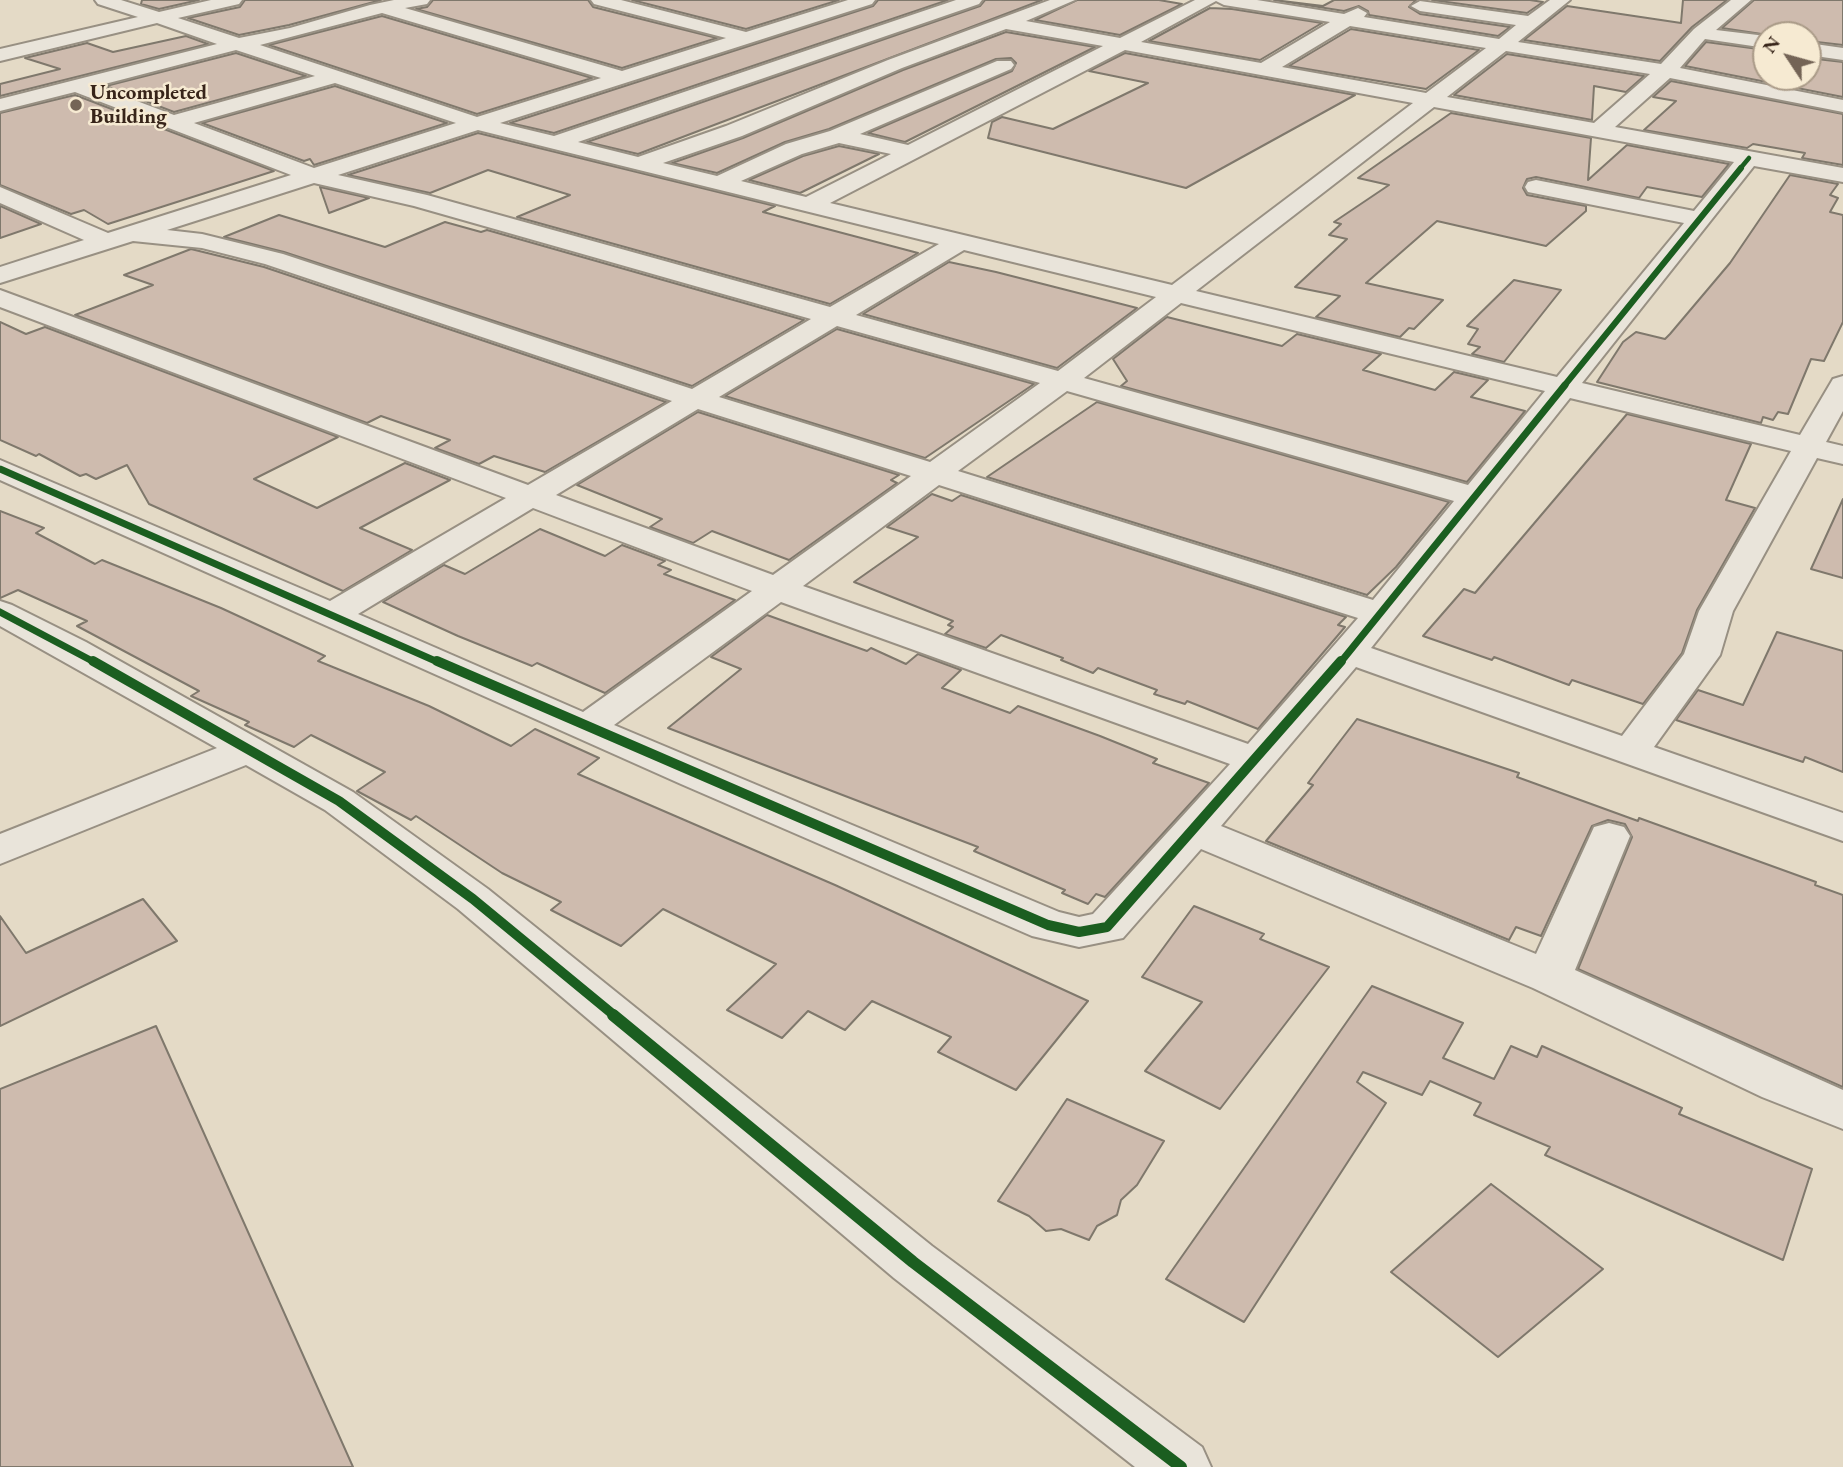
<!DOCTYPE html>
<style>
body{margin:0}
#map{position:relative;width:1843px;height:1467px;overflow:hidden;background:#e4dac6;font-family:"EB Garamond",serif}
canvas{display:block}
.north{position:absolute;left:1752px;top:21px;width:70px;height:70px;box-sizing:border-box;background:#f6ead2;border:2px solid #aa9b88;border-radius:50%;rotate:306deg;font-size:19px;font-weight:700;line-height:28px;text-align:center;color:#372419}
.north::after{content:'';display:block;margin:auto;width:24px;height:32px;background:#746456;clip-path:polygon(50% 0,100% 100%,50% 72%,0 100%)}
</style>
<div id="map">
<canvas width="1843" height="1467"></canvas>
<div class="north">N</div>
</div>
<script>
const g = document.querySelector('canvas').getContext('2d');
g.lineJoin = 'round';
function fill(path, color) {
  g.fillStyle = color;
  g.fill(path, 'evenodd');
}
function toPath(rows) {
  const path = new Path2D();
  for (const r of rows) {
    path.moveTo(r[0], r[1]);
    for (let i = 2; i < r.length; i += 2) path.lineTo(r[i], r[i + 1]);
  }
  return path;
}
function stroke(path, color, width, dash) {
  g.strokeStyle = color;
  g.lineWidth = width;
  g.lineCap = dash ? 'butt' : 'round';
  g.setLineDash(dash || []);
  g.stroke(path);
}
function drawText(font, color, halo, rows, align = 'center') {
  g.font = font + ' "EB Garamond",serif';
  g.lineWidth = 5;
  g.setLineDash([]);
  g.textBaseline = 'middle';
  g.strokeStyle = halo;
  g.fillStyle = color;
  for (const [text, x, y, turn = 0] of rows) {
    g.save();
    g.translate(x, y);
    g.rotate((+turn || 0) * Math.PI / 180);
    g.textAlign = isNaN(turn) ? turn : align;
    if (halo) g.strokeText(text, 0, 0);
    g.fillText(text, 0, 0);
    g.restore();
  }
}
const building = toPath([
 [142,0,199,0,159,9,141,4,142,0],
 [245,0,381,0,289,25,239,35,188,18,240,7,245,0],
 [433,0,588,0,593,7,717,38,622,68,416,9,427,7,433,0],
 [632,0,839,0,746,29,632,0],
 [878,0,948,0,554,133,510,123,873,6,878,0],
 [985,0,1042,0,638,154,587,142,980,6,985,0],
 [1077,0,1159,0,1182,4,1120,35,1035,20,1077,0],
 [1274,0,1323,6,1334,0,1416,0,1409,7,1420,14,1510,27,1498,36,1369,15,1368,11,1359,6,1344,11,1274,0],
 [1432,0,1530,0,1543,2,1527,13,1432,0],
 [1683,0,1727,0,1692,27,1660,61,1524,40,1567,6,1681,23,1683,0],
 [1754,0,1843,0,1843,45,1808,41,1808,35,1768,35,1722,28,1754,0],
 [1210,8,1232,9,1322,23,1260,60,1149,41,1210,8],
 [382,16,592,78,477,114,269,45,382,16],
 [1351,29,1479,50,1426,89,1289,66,1351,29],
 [1006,32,1095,47,905,142,868,133,1012,71,1016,63,1011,58,996,59,829,129,785,142,717,173,672,163,743,138,903,70,1006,32],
 [186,36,208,44,0,96,0,84,60,69,25,58,87,43,113,52,186,36],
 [1706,42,1766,50,1766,77,1808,77,1808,58,1843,62,1843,97,1685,66,1706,42],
 [236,53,306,76,174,112,106,86,236,53],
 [1125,53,1355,95,1186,188,988,138,992,122,1002,117,1053,129,1148,83,1089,71,1125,53],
 [1507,54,1644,76,1626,92,1594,86,1592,120,1454,95,1507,54],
 [1671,81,1843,114,1843,165,1802,158,1805,153,1753,144,1747,148,1644,130,1676,101,1653,97,1671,81],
 [335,86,447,123,314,165,310,159,304,161,202,123,335,86],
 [75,95,274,171,108,224,84,210,71,214,0,185,0,113,75,95],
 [1451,113,1591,138,1588,180,1627,145,1729,164,1702,197,1647,187,1639,198,1536,177,1527,179,1523,188,1527,195,1586,206,1586,211,1546,246,1437,221,1366,283,1443,300,1414,329,1409,328,1400,337,1316,317,1340,296,1295,287,1347,239,1329,235,1341,224,1334,222,1389,185,1358,178,1451,113],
 [478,133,775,206,763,212,918,253,830,304,517,217,570,195,488,170,430,193,348,175,478,133],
 [839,146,879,154,800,193,749,180,803,156,839,146],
 [1790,175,1838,184,1830,195,1838,198,1830,212,1843,215,1843,322,1824,361,1811,359,1788,414,1778,412,1773,420,1763,417,1761,423,1597,382,1623,342,1636,332,1665,339,1670,334,1730,263,1790,175],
 [320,187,369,198,329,213,320,187],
 [0,206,41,224,0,238,0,206],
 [279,215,385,247,445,222,481,232,487,230,804,320,692,386,284,252,224,237,279,215],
 [191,249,264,267,666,402,545,472,494,456,479,464,435,448,450,440,381,416,367,423,75,315,153,285,124,275,191,249],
 [949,262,996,272,1137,308,1057,368,863,314,949,262],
 [1514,280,1561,290,1504,362,1472,354,1480,347,1468,344,1478,329,1467,326,1514,280],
 [1167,317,1282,346,1297,334,1381,354,1363,370,1435,390,1454,372,1488,380,1471,397,1525,411,1467,482,1121,386,1127,381,1113,359,1167,317],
 [0,322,26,334,45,327,338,437,254,479,317,508,405,463,450,480,360,528,412,550,343,591,149,504,127,465,96,479,86,474,80,476,39,454,36,456,0,440,0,322],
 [837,329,1034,384,925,458,725,396,837,329],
 [1097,402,1449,502,1396,567,1367,595,987,477,1097,402],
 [698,412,899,475,891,480,897,483,789,560,712,531,693,543,650,527,662,519,577,485,698,412],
 [1627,414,1751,444,1726,500,1755,508,1697,610,1682,653,1643,704,1572,680,1569,685,1494,657,1492,660,1423,636,1464,589,1475,593,1627,414],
 [932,494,952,501,961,495,1346,617,1338,625,1345,627,1258,729,1187,701,1185,704,1154,694,1157,690,1098,668,1093,673,1061,660,1063,658,1001,635,986,648,945,634,953,627,948,625,953,621,854,582,918,537,887,527,932,494],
 [1843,499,1843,578,1811,569,1843,499],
 [0,511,44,528,36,533,95,564,102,560,221,608,325,656,318,661,429,706,511,746,535,729,599,758,578,774,835,885,1088,1001,1016,1090,938,1052,951,1037,872,1001,845,1030,808,1011,782,1038,727,1010,776,964,663,909,621,946,551,910,561,902,502,873,416,816,411,820,357,791,385,772,311,735,294,747,245,725,249,722,191,696,199,691,77,626,87,621,18,590,0,598,0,511],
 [540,529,605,556,622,545,665,561,658,565,671,570,664,574,735,600,605,693,537,663,532,666,458,636,383,602,444,565,465,574,540,529],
 [767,615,867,651,871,648,906,664,918,654,961,670,942,688,1010,713,1018,706,1100,736,1157,759,1153,763,1209,783,1105,897,1096,894,1088,904,1062,893,1065,890,974,851,978,847,668,728,741,669,711,657,767,615],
 [1777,632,1843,651,1843,772,1805,757,1803,762,1676,720,1698,690,1743,705,1777,632],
 [1357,719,1519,773,1517,777,1638,821,1639,818,1816,882,1815,885,1843,895,1843,1087,1578,969,1632,837,1625,824,1608,820,1592,826,1541,936,1516,927,1509,940,1266,841,1313,785,1308,783,1357,719],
 [143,899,177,941,0,1026,0,916,26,953,143,899],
 [1194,906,1264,934,1260,939,1329,967,1220,1109,1145,1071,1202,1002,1142,977,1194,906],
 [1372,986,1463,1023,1443,1058,1494,1079,1511,1046,1537,1057,1542,1046,1682,1108,1679,1114,1812,1169,1783,1260,1545,1155,1550,1147,1474,1115,1481,1103,1430,1081,1422,1095,1363,1072,1357,1082,1386,1103,1244,1322,1166,1279,1372,986],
 [156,1026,353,1467,0,1467,0,1089,156,1026],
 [1067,1099,1164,1141,1137,1185,1121,1200,1117,1215,1097,1226,1089,1240,1061,1229,1046,1231,1029,1216,998,1201,1067,1099],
 [1491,1184,1603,1269,1498,1357,1391,1272,1491,1184]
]);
const minor = toPath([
 [95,0,121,0,159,12,211,0,242,0,239,4,178,18,239,38,290,28,370,5,394,0,430,0,427,4,405,8,622,71,726,38,594,4,591,0,621,0,746,32,848,0,875,0,872,4,500,123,554,136,956,0,982,0,979,4,578,142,638,157,726,126,888,60,1050,0,1075,0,1026,21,1120,38,1195,0,1257,0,1344,14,1358,8,1367,13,1364,17,1499,39,1516,25,1420,11,1411,6,1420,1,1528,16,1550,0,1570,0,1518,42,1661,64,1694,29,1731,0,1751,0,1716,30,1766,36,1766,48,1705,39,1680,68,1843,100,1843,112,1670,78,1615,127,1843,168,1843,182,1754,166,1582,383,1800,435,1833,379,1843,376,1843,411,1826,442,1843,446,1843,464,1817,458,1733,611,1720,655,1654,747,1843,813,1843,841,1356,667,1221,826,1536,954,1594,827,1609,823,1624,827,1630,836,1575,970,1843,1090,1843,1129,1762,1097,1533,988,1201,849,1123,938,1079,947,1032,936,681,784,0,480,0,460,330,601,506,498,0,307,0,290,528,485,672,401,265,264,202,248,133,241,0,283,0,267,84,240,0,203,0,187,108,233,291,175,75,92,0,111,0,99,217,44,157,23,0,61,0,49,138,17,98,4,95,0],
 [1216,1,1224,5,1330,22,1261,63,1141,42,1216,1],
 [382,13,601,78,477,117,260,45,382,13],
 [1350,26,1486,48,1426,93,1282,67,1350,26],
 [1006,29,1103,46,908,145,860,134,1011,69,1014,65,1011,61,997,61,830,131,786,144,717,176,663,163,742,136,902,68,1006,29],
 [236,50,315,76,174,115,97,86,236,50],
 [1125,50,1413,103,1172,285,830,203,1125,50],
 [1506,51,1650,74,1594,123,1447,97,1506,51],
 [335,83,456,123,314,168,194,123,335,83],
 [1434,107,1734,162,1694,211,1536,180,1528,182,1525,187,1528,192,1684,223,1557,377,1196,291,1434,107],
 [478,130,554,149,939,244,830,307,427,195,338,175,478,130],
 [839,143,891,154,806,197,741,181,802,154,839,143],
 [314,183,414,206,811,319,692,389,283,254,202,234,167,230,314,183],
 [964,250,1156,297,1058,371,856,315,964,250],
 [1181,303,1545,391,1468,485,1084,378,1181,303],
 [837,326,1040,383,930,462,719,397,837,326],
 [1067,391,1454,501,1373,600,958,471,1067,391],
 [1570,398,1791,451,1699,611,1684,654,1622,736,1371,648,1570,398],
 [698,409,911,476,773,575,556,495,698,409],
 [939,485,1358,618,1248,744,803,586,939,485],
 [533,508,752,591,583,712,358,614,533,508],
 [781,602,1230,764,1093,914,1079,917,1059,912,614,725,781,602],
 [1808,43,1843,48,1843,60,1808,55,1808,43],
 [0,601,12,605,86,642,353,792,488,889,932,1246,1202,1447,1211,1467,1135,1467,894,1278,458,909,325,810,246,765,0,864,0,834,217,748,0,626,0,601]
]);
const cyclewayFar4 = toPath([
 [1739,170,1749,158]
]);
const cyclewayFar3 = toPath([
 [1564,386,1741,168]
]);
const cyclewayFar2 = toPath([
 [0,469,440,663],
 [0,612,96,663],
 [1340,663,1565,385]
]);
const cyclewayFar1 = toPath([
 [93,661,339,801,473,899,615,1016],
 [437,661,1048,925,1079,932,1107,927,1341,661]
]);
const cycleway = toPath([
 [613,1015,913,1262,1181,1467]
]);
const markers = [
 [76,105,7,"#746456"]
];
const farPoinames = [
 ["Uncompleted",90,93],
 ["Building",90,117]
];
fill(building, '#cebbae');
stroke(building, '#7f786c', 2);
stroke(minor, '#989083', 4);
fill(minor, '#e9e4da');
stroke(cyclewayFar4, '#1b5e20', 4.5);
stroke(cyclewayFar3, '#1b5e20', 6);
stroke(cyclewayFar2, '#1b5e20', 7);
stroke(cyclewayFar1, '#1b5e20', 10);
stroke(cycleway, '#1b5e20', 12);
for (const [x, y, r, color] of markers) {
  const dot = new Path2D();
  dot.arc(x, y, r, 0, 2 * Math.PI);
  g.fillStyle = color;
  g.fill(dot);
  stroke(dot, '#f6ead2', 2.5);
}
drawText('bold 21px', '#372419', '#f6ead2', farPoinames, 'left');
</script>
